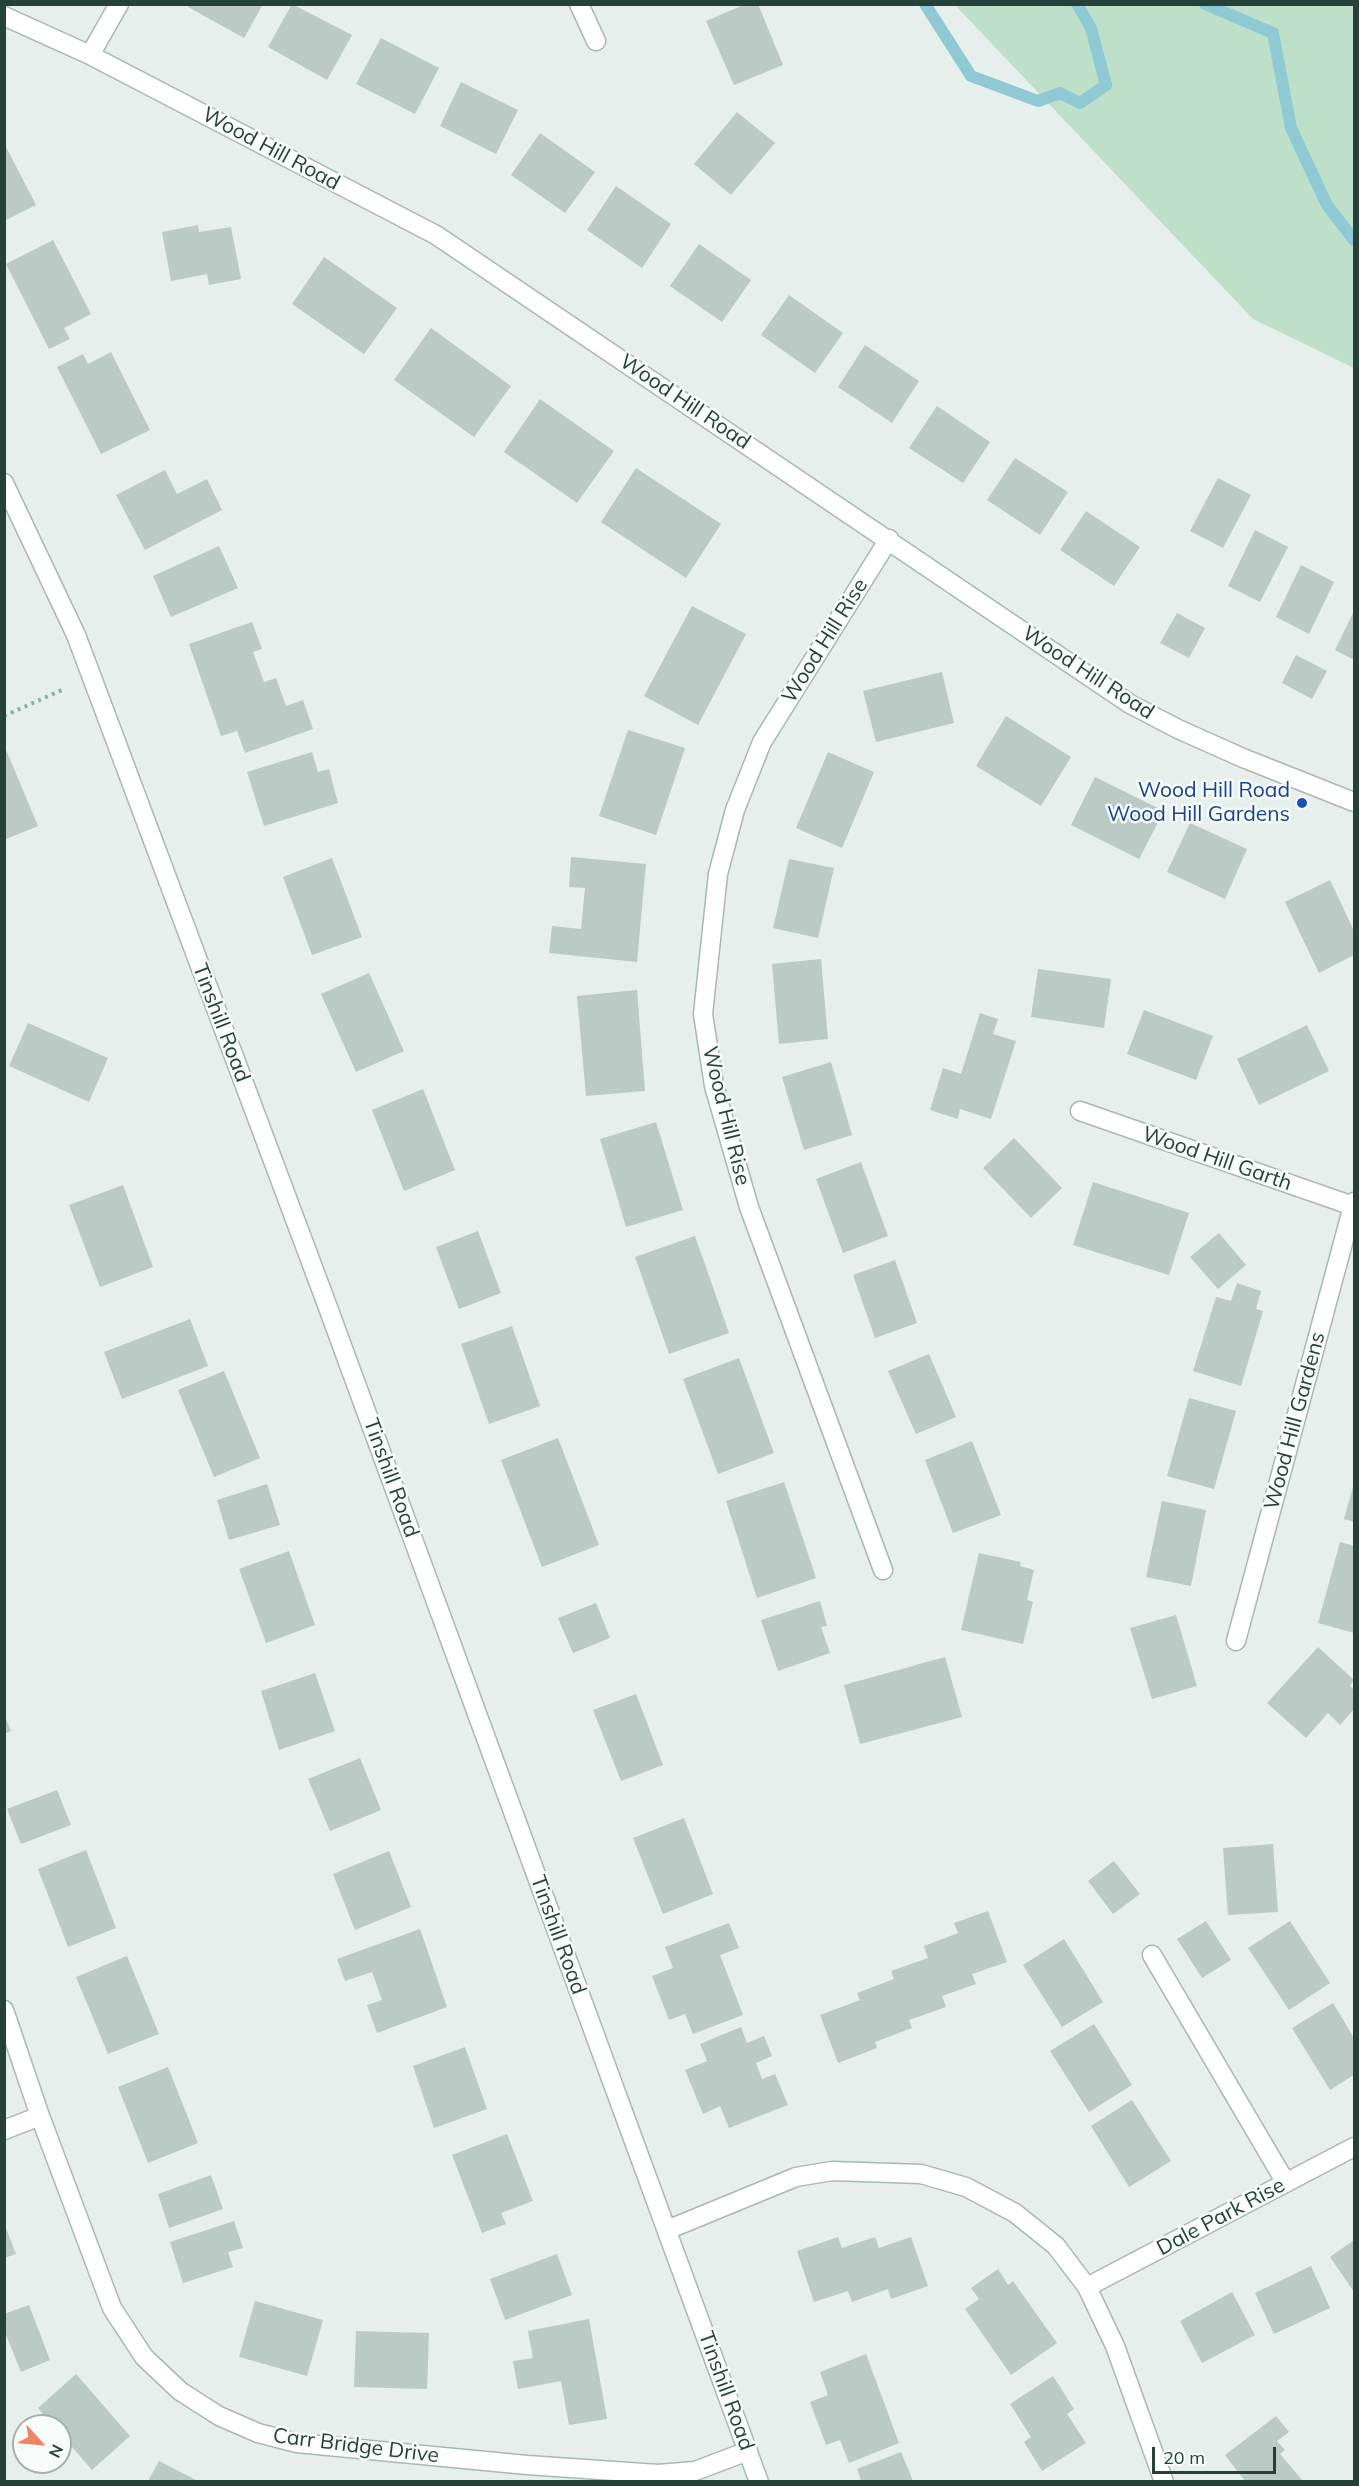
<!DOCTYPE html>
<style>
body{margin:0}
#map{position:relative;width:1359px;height:2486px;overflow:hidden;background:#e6efeb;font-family:Mulish,sans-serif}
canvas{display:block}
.frame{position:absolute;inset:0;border:6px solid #24423a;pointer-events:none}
.north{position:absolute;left:12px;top:2414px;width:60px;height:60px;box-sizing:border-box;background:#f7fbf9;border:2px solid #a3b1ad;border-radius:50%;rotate:117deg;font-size:16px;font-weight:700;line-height:24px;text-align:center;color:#24423a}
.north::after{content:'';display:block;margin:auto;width:21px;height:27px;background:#f4845f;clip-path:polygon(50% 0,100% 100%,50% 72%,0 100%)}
.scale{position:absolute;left:1152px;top:2447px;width:124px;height:27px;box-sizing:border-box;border:3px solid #24423a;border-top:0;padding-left:8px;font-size:18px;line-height:21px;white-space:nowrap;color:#24423a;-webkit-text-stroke:4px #f7fbf9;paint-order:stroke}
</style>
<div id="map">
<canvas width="1359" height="2486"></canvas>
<div class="frame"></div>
<div class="north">N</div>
<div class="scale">20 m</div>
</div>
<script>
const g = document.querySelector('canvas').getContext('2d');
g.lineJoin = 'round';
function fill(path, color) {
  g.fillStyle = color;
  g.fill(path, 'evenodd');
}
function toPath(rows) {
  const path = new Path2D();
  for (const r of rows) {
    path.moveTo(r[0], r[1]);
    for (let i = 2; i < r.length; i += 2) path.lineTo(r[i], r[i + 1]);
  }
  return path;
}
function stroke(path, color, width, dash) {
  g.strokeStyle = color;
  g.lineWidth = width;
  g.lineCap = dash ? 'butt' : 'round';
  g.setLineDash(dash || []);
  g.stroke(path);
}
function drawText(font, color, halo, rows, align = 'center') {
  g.font = font + ' Mulish,sans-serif';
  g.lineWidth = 5;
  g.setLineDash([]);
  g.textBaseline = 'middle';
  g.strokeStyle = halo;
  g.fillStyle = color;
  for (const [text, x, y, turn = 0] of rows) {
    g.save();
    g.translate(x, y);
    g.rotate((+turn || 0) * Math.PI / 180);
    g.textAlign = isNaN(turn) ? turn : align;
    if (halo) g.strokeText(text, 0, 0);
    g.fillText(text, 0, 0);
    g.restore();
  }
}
const green = toPath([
 [955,5,1354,5,1354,368,1253,319]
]);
const stream = toPath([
 [925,4,971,76,1038,101,1060,93,1080,103,1106,85,1091,28,1077,4],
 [1205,4,1273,33,1291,128,1327,205,1354,240]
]);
const building = toPath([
 [189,4,263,4,244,38,188,7],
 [292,4,352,35,327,80,268,47],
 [746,4,758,4,783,65,734,85,706,21],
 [381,38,439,68,415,114,356,84],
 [461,82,518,110,496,154,440,126],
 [737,112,775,143,731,195,694,164],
 [540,133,595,172,565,213,511,175],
 [4,143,36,205,4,221],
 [616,186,671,224,642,268,587,230],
 [198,225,199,232,231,227,241,279,209,285,207,274,171,281,162,232],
 [53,240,91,314,64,328,70,339,49,349,6,264],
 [699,244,751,280,722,322,670,286],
 [324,257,397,308,364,354,292,304],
 [789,295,843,333,815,373,761,335],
 [431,328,511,386,474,437,394,380],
 [865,345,919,381,892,423,838,387],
 [111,352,150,430,101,454,57,367,83,354,88,364],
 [540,399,614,451,577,503,504,452],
 [937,406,990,442,963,483,909,448],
 [1015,458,1068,492,1040,535,987,500],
 [636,468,721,524,686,578,601,522],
 [165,470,177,494,207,479,222,510,145,550,116,495],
 [1218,478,1251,495,1223,548,1190,531],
 [1086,511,1140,547,1114,586,1060,550],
 [1255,530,1288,547,1260,602,1228,586],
 [219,546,238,588,171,617,153,576],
 [1301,565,1334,582,1309,634,1276,617],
 [692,606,746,634,698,725,644,696],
 [1354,611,1354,660,1335,650],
 [1177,613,1205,628,1189,658,1160,643],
 [252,622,262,649,253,652,264,682,276,678,286,706,303,700,313,729,245,753,237,731,221,736,189,644],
 [1296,655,1327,671,1312,699,1282,683],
 [942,672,954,723,876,742,863,691],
 [1006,716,1071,757,1041,806,976,766],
 [628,730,685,748,656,835,599,816],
 [4,745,38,826,4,840],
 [312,752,318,772,329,769,338,803,264,826,247,772],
 [828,752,874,772,842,848,796,828],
 [1095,777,1164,811,1139,859,1071,825],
 [1190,823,1247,849,1225,899,1167,872],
 [571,857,646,864,637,962,549,953,552,926,581,929,585,888,569,887],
 [332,858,362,937,312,955,283,877],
 [789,859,834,868,818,938,773,928],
 [1330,880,1354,931,1354,955,1319,973,1285,902],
 [821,959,828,1039,779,1044,772,964],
 [1038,969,1111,979,1104,1028,1031,1017],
 [369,973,404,1051,356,1072,321,994],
 [637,990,645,1091,586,1096,577,996],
 [1144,1010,1213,1036,1196,1080,1127,1054],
 [980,1013,998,1019,993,1034,1016,1041,991,1119,960,1109,958,1119,930,1110,943,1068,961,1074],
 [28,1023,108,1058,89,1102,9,1066],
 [1307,1025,1329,1071,1259,1105,1237,1059],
 [831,1062,852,1135,804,1150,782,1077],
 [423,1089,455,1170,404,1191,372,1110],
 [656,1122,683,1210,626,1227,600,1139],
 [1014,1138,1062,1188,1031,1218,983,1168],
 [861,1162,888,1236,843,1253,816,1179],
 [1093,1182,1189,1213,1169,1275,1073,1245],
 [123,1185,153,1267,100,1287,69,1205],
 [478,1231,501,1293,459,1309,436,1247],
 [1219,1233,1246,1265,1218,1289,1190,1257],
 [695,1236,729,1333,669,1354,635,1257],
 [895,1260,917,1323,875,1338,853,1275],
 [1237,1283,1261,1291,1256,1309,1263,1311,1241,1386,1193,1371,1216,1297,1231,1301],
 [190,1319,208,1366,122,1399,104,1352],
 [512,1326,540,1406,489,1424,461,1344],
 [929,1354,956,1417,916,1434,888,1371],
 [739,1358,774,1453,718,1474,683,1379],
 [224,1371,260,1458,214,1477,178,1390],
 [1189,1398,1236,1411,1214,1489,1167,1476],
 [558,1438,599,1545,542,1567,501,1460],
 [972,1441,1001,1515,953,1533,925,1460],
 [784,1482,816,1578,757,1598,726,1501],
 [1354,1483,1354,1522,1344,1519],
 [267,1484,280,1525,229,1540,217,1500],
 [1162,1501,1206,1510,1191,1586,1146,1577],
 [1340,1542,1354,1546,1354,1633,1318,1623],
 [289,1551,315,1625,266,1643,239,1569],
 [979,1553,1021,1562,1020,1566,1034,1570,1027,1600,1033,1602,1023,1644,961,1630],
 [820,1601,827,1626,821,1627,830,1653,778,1671,761,1620],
 [596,1603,610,1638,573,1653,558,1618],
 [1176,1615,1197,1686,1152,1699,1130,1628],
 [1318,1647,1354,1680,1350,1686,1354,1690,1354,1709,1340,1725,1328,1713,1306,1738,1267,1703],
 [945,1657,962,1717,860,1744,844,1685],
 [315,1673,335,1731,279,1750,261,1691],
 [636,1694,663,1765,621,1781,593,1710],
 [4,1714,11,1731,4,1734],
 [360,1758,381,1810,330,1831,308,1779],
 [57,1790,71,1825,21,1844,7,1809],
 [684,1818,713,1894,663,1914,633,1838],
 [1273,1844,1278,1912,1228,1915,1223,1848],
 [86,1850,116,1928,68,1947,38,1869],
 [389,1851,411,1907,355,1930,333,1874],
 [1114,1861,1140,1894,1113,1914,1088,1881],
 [988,1911,1007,1962,972,1974,976,1984,942,1996,946,2007,909,2020,912,2028,875,2042,877,2048,838,2063,820,2015,860,2000,857,1993,894,1979,891,1971,928,1958,924,1946,958,1933,954,1923],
 [1206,1921,1231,1960,1202,1978,1177,1939],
 [1290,1921,1330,1983,1289,2010,1248,1948],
 [729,1923,739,1948,720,1955,743,2015,693,2034,685,2014,669,2020,652,1976,673,1968,665,1947],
 [420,1929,447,2007,377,2033,367,2005,382,2000,372,1972,345,1981,337,1959],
 [1064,1939,1103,2002,1062,2027,1023,1965],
 [127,1956,159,2034,108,2054,76,1977],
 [1333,2003,1354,2038,1354,2075,1330,2090,1292,2028],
 [1094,2024,1132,2085,1089,2112,1050,2051],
 [741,2027,747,2043,764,2036,772,2056,756,2063,762,2079,775,2074,788,2105,729,2128,720,2106,703,2114,685,2070,707,2061,700,2044],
 [465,2047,487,2109,434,2128,413,2066],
 [168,2067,198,2143,148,2163,118,2087],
 [1132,2100,1171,2161,1129,2187,1091,2126],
 [507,2134,533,2201,501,2213,506,2224,482,2233,452,2155],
 [211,2175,223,2209,169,2228,158,2194],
 [234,2221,243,2248,228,2252,233,2267,183,2283,170,2242],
 [4,2223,16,2254,4,2258],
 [838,2237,842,2248,875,2237,879,2248,911,2237,928,2286,891,2299,888,2289,852,2302,848,2291,814,2302,797,2251],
 [1354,2240,1354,2292,1330,2257],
 [557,2254,572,2295,505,2320,490,2279],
 [1311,2266,1330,2308,1274,2334,1255,2293],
 [998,2269,1008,2285,1013,2281,1057,2343,1011,2375,965,2309,979,2299,971,2288],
 [1232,2292,1255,2335,1202,2363,1180,2321],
 [255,2301,323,2320,307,2376,239,2357],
 [29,2305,50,2360,21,2372,4,2330,4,2314],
 [589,2319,607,2419,569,2425,561,2381,518,2389,513,2361,533,2358,528,2331],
 [356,2331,429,2333,427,2389,354,2387],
 [866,2354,899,2443,849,2463,840,2440,826,2445,810,2402,828,2395,820,2372],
 [76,2374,130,2436,92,2470,60,2433,60,2426,53,2426,38,2408],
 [1053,2376,1074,2409,1067,2414,1086,2443,1042,2471,1024,2442,1031,2437,1010,2404],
 [1276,2416,1289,2432,1277,2441,1285,2450,1280,2454,1303,2481,1245,2481,1225,2455],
 [901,2452,913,2481,861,2481,857,2469],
 [159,2461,198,2481,148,2481]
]);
const path = toPath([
 [4,716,64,689]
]);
const minor = toPath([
 [579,4,596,41],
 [4,16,90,55,436,235,1130,704,1178,729,1243,758,1354,802],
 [90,55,119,4],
 [4,483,76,635,323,1294,759,2482],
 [1080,1111,1353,1206],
 [883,1570,749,1207,714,1086,703,1014,718,874,735,810,762,742,889,539],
 [1236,1641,1354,1202],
 [1152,1955,1286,2183],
 [4,2010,40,2116,112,2308,144,2357,180,2391,219,2416,258,2433,297,2443,527,2465,658,2474,695,2471,748,2451],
 [4,2130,40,2116],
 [667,2230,796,2177,832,2171,921,2174,966,2187,1015,2213,1056,2246,1087,2287,1115,2346,1164,2482],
 [1087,2287,1354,2147]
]);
const markers = [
 [1302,803,6,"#1a4fb4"]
];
const streetNames = [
 ["Wood Hill Road",271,149,28],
 ["Wood Hill Road",685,402,34],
 ["Wood Hill Rise",825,641,-58],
 ["Wood Hill Road",1088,673,33],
 ["Tinshill Road",221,1023,69],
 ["Wood Hill Rise",726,1116,76],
 ["Wood Hill Garth",1217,1159,19],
 ["Wood Hill Gardens",1295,1421,-75],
 ["Tinshill Road",391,1478,70],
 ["Tinshill Road",558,1935,70],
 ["Dale Park Rise",1221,2217,-28],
 ["Tinshill Road",726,2391,70],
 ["Carr Bridge Drive",356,2446,7]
];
const transitNames = [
 ["Wood Hill Road",1290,791],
 ["Wood Hill Gardens",1290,815]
];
fill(green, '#bfe0c8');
stroke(stream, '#8ec9d4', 12);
fill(building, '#bbcac4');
stroke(minor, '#a8b8b2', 21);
stroke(path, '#86b3a5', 4, [3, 4.5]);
stroke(minor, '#fff', 18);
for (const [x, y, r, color] of markers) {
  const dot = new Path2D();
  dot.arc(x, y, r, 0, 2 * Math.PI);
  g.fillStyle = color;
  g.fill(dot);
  stroke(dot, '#f7fbf9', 2);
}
drawText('21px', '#24423a', '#f7fbf9', streetNames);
drawText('21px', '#164399', '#f7fbf9', transitNames, 'right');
</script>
